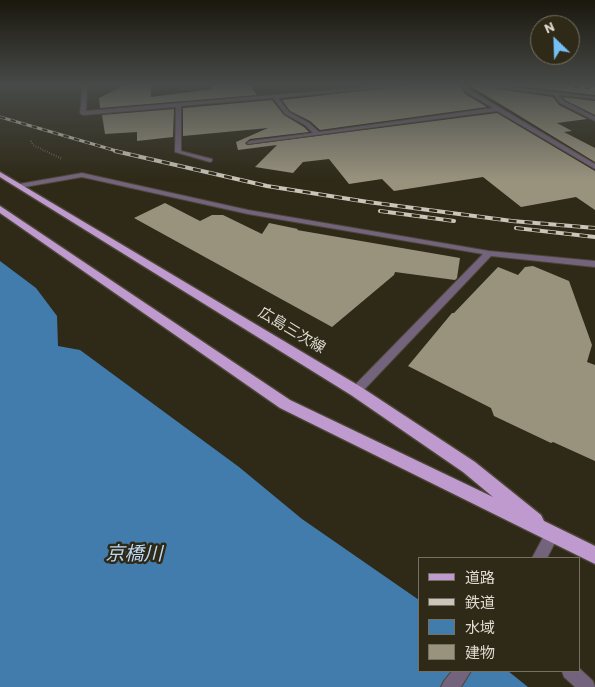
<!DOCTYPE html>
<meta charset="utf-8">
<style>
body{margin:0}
#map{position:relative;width:595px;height:687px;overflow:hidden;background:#2f2a18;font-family:Barlow,"Noto Sans JP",sans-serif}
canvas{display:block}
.legend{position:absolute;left:418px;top:557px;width:162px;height:115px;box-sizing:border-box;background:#2f2a18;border:1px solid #757162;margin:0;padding:6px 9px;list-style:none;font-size:15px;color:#dedbd0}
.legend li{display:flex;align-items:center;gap:10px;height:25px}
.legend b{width:25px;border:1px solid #757162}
.north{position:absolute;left:530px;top:15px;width:50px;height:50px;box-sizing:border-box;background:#2f2a18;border:1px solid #757162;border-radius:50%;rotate:336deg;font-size:14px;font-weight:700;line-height:20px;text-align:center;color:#dedbd0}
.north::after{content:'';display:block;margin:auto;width:18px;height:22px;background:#74c0f6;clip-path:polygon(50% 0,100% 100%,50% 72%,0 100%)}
</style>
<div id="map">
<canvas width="595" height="687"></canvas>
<ul class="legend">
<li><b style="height:6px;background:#bf9ace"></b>道路</li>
<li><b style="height:6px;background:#c9c5ba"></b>鉄道</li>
<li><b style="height:14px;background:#427cad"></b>水域</li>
<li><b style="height:14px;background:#99937e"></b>建物</li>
</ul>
<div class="north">N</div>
</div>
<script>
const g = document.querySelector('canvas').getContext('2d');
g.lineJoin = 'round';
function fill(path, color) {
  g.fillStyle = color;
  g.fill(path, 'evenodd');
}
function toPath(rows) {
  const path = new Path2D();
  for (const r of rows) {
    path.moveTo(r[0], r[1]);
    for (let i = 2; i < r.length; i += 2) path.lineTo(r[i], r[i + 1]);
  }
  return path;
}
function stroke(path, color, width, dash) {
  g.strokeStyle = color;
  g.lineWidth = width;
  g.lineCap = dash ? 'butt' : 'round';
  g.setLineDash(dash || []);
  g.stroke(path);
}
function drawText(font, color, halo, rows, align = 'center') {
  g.font = font + ' Barlow,"Noto Sans JP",sans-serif';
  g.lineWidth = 5;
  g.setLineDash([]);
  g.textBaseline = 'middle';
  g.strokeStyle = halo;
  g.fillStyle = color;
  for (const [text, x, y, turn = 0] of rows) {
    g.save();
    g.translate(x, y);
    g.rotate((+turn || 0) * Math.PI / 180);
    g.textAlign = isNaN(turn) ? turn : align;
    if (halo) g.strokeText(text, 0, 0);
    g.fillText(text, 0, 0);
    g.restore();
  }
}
const water = toPath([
 [0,261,36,288,57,316,58,346,80,350,239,467,302,519,419,600,419,671,508,671,528,687,0,687]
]);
const building = toPath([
 [125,85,151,85,151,97,214,89,211,85,250,85,257,95,100,108,99,98],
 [414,85,460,85,465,94,487,107,320,130,310,121,290,111,282,100],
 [469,85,553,97,559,105,587,119,557,123,572,131,564,132,595,148,595,162],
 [510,85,595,85,595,95],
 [563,97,595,101,595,115,565,100],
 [272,100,284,115,304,127,309,132,250,139,245,143,247,145,497,113,595,171,595,210,576,197,521,207,483,177,394,191,382,179,349,184,329,159,303,162,293,173,255,167,277,145,238,150,236,142,268,128,183,136,183,108],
 [174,109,173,137,137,141,137,132,105,134,102,115],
 [165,203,200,221,212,215,223,215,262,234,269,223,298,229,297,230,460,258,457,278,455,280,395,272,394,275,332,327,134,218],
 [533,266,569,281,592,345,587,362,595,365,595,461,553,442,551,443,494,416,491,408,408,366,452,313,454,313,498,267,518,275,525,267]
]);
const path = toPath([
 [31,141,33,145,62,159]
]);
const street = toPath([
 [83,85,87,85,86,111,274,95,392,85,412,85,278,98,289,112,309,123,319,132,493,108,466,92,462,85,466,85,470,90,595,164,595,169,497,111,248,144,247,143,250,141,313,133,305,125,285,114,273,98,181,106,181,151,212,159,212,161,210,162,175,152,176,107,83,115,80,113,83,85],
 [476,85,492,85,595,97,595,99,559,95,564,101,595,117,595,121,560,103,554,95,476,85],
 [82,173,248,210,489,251,595,261,595,267,491,256,360,394,356,395,352,394,351,391,352,388,483,254,248,214,82,177,19,188,16,186,19,184,82,173],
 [552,528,557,530,559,535,547,558,532,558,547,530,552,528],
 [579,668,593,681,595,687,575,687,564,677,562,671,579,671,579,668],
 [452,671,471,671,461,687,441,687,444,681,452,671]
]);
const primary = toPath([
 [0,172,361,387,475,462,541,515,544,521,595,546,595,564,280,408,0,213,0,206,290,400,493,497,463,472,351,395,0,177,0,172]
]);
const railFar1 = toPath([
 [552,85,595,89],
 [0,117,120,152]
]);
const rail = toPath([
 [115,151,267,186,368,202,512,221,595,228],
 [380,211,454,221],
 [516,228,595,237]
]);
const streetNames = [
 ["広島三次線",292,330,31]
];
const nearWaternames = [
 ["京橋川",134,554]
];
fill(water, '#427cad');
fill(building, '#99937e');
stroke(street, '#4b4635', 2);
stroke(primary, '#4b4635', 3);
stroke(path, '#8d897a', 2, [0.5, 2]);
fill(street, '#74637c');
fill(primary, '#bf9ace');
stroke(railFar1, '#c9c5ba', 3);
stroke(rail, '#c9c5ba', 4);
stroke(railFar1, '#2f2a18', 2, [5.5]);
stroke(rail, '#2f2a18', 2.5, [8]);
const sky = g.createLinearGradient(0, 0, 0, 181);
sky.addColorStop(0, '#1a170d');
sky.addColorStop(0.47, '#474a48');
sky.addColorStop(1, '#474a4800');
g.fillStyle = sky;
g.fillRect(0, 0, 595, 181);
drawText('15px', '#dedbd0', '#2f2a18', streetNames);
drawText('italic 19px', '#bbd9f5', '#2f2a18', nearWaternames);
</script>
